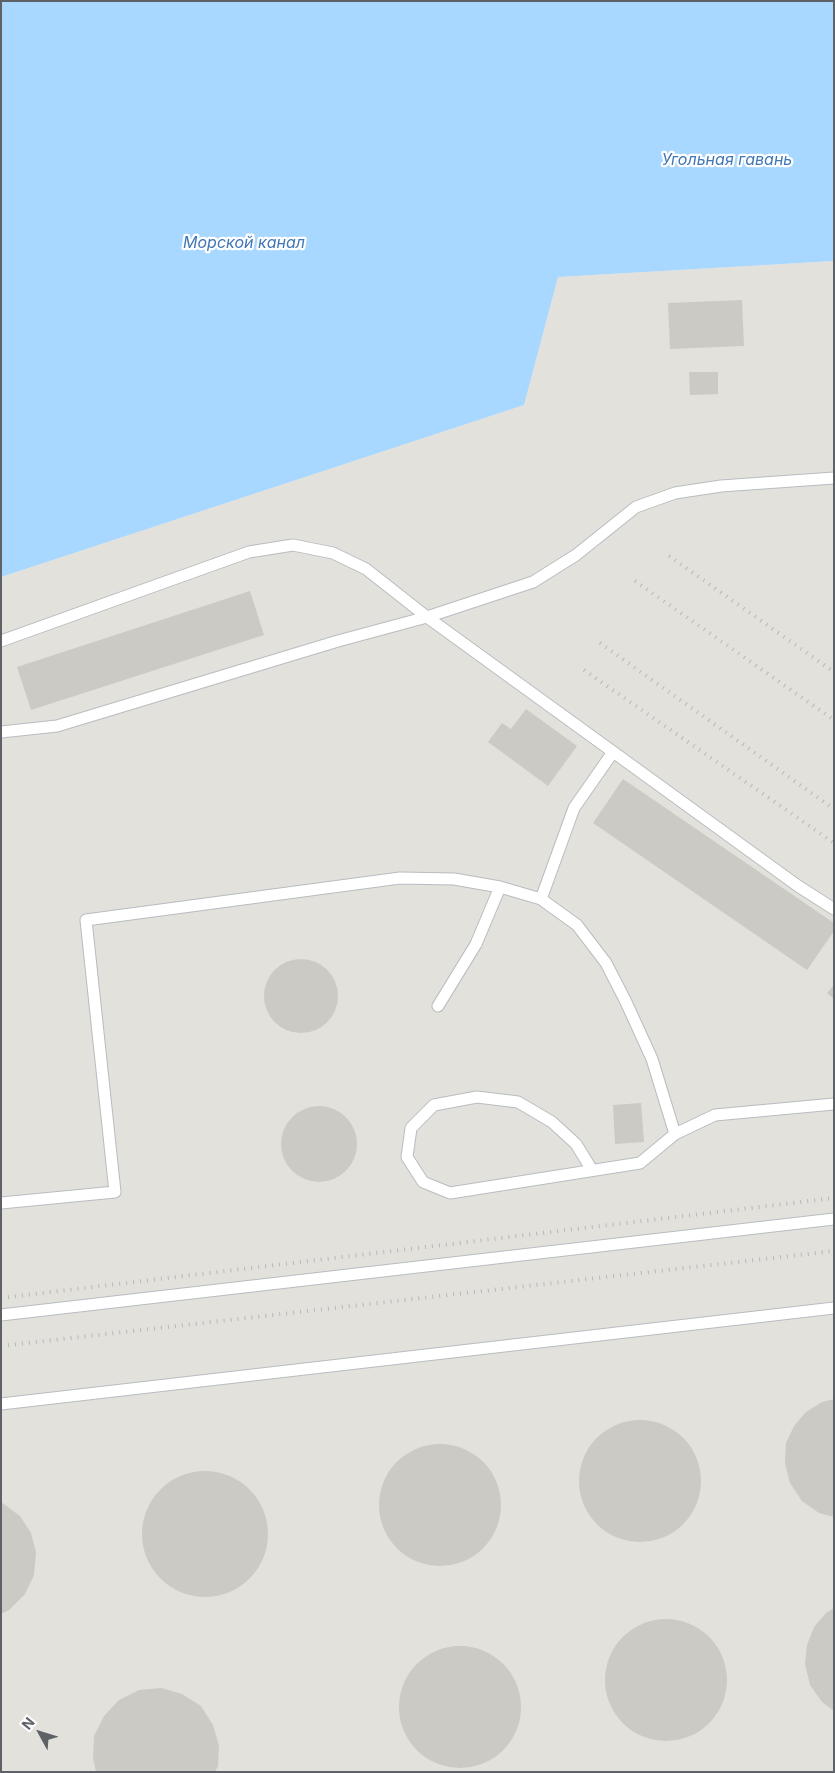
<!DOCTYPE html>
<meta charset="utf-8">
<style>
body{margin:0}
#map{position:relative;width:835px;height:1773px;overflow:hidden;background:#f1efe7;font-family:Inter,sans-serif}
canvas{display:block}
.frame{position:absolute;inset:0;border:2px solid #5e6267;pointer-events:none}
.north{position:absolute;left:15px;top:1708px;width:50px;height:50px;-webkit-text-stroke:4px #fff;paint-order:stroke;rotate:309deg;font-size:14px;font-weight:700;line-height:20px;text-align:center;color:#5e6267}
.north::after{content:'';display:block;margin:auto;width:18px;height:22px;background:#5e6267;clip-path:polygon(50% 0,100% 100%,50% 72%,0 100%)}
</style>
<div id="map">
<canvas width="835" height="1773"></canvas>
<div class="frame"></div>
<div class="north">N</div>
</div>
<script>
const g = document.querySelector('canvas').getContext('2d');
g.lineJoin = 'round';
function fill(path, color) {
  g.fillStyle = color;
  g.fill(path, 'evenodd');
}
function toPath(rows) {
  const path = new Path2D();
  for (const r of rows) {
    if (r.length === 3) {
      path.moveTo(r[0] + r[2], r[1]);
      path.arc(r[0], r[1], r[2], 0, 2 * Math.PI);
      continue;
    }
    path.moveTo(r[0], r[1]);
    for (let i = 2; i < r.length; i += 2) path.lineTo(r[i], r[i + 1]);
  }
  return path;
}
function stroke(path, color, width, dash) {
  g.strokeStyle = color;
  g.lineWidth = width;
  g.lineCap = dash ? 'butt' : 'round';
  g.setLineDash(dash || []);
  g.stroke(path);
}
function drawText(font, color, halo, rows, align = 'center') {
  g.font = font + ' Inter,sans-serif';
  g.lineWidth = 4.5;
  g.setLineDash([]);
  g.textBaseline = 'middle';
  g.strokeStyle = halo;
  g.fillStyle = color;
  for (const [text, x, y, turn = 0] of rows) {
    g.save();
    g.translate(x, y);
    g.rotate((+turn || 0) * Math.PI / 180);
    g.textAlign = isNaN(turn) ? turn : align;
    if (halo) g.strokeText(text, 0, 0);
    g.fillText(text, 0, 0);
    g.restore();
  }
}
const industrial = toPath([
 [834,261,834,1772,1,1772,1,577,524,405,558,277]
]);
const water = toPath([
 [1,1,834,1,834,261,558,277,524,405,1,577]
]);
const building = toPath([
 [742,300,744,346,670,349,668,303],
 [689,372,718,372,718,394,690,395],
 [250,591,264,635,31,710,17,667],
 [526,709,577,746,548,786,488,742,502,723,511,729],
 [623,779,834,923,834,931,807,970,593,823],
 [301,996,37],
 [834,985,834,999,827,993],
 [641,1103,644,1142,615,1144,613,1105],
 [319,1144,38],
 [834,1399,834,1517,819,1513,802,1501,790,1483,785,1463,786,1443,794,1426,806,1412,822,1402],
 [640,1481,61],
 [440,1505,61],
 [205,1534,63],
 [1,1502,20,1516,31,1533,36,1552,34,1575,25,1594,9,1610,1,1614],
 [834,1608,834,1711,822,1702,810,1685,805,1664,807,1645,814,1627,826,1613],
 [666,1680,61],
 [460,1707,61],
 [161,1688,182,1694,201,1706,213,1725,219,1746,218,1766,215,1772,96,1772,93,1758,94,1736,104,1716,119,1700,139,1690]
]);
const lane = toPath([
 [1,641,249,552,293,545,333,553,366,569,427,617,798,886,834,909],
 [1,732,57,726,338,641,427,617,533,582,576,555,636,507,675,493,721,486,834,478],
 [541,899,574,808,613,752],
 [438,1006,476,944,500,887],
 [592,1170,576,1144,552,1122,518,1102,477,1097,434,1105,411,1128,407,1157,423,1182,450,1193,640,1163,675,1134,715,1115,834,1104],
 [1,1203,115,1192,86,920,400,878,454,879,500,887,541,899,577,925,606,963,626,1002,652,1059,675,1134],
 [1,1315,834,1219],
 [1,1404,834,1308]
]);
const rail = toPath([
 [669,556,834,672],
 [635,581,834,720],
 [600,643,834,809],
 [584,670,834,843],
 [1,1298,834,1198],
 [1,1346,834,1251]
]);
const waterNames = [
 ["Угольная гавань",727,160],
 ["Морской канал",244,243]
];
fill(industrial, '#e2e1db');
fill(water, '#a8d7ff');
fill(building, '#cccac4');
stroke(lane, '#b9bcc0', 13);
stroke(lane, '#fff', 11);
stroke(rail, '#b7b8b8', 4, [1, 6]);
drawText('italic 16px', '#4177b5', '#fff', waterNames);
</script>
